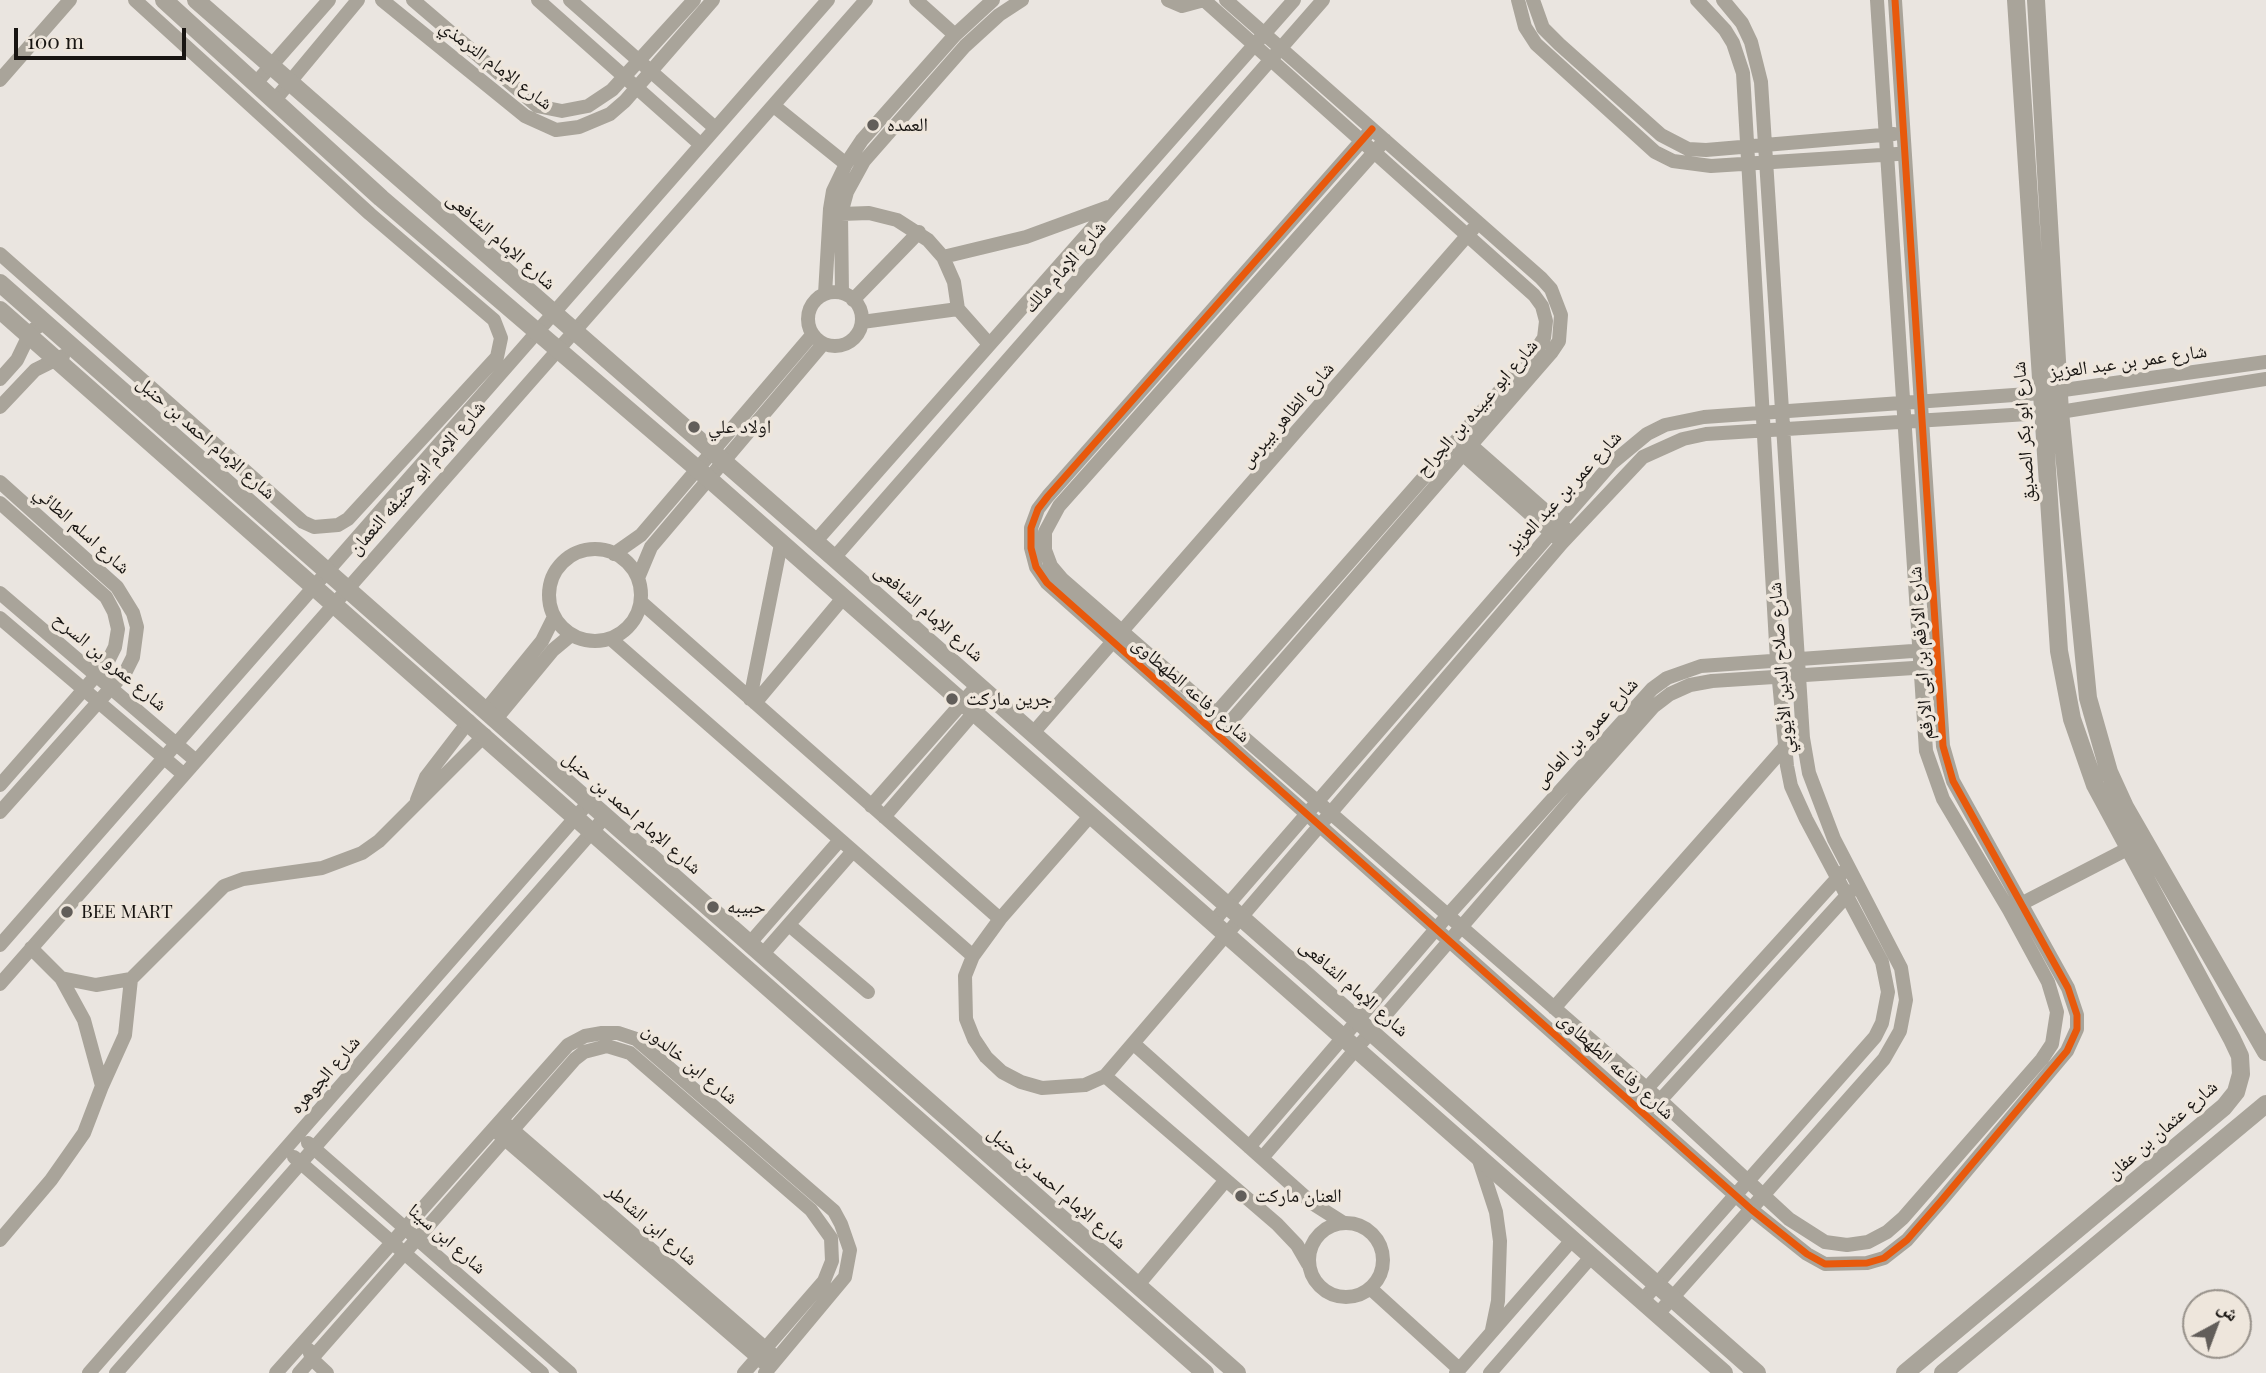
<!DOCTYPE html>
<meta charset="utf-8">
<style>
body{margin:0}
#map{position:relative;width:2266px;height:1373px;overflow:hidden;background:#eae5e0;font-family:"Playfair Display","Noto Naskh Arabic",serif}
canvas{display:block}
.north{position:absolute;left:2182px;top:1289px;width:70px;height:70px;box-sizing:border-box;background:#eee6dc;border:2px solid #98928b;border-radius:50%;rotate:41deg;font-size:19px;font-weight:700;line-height:28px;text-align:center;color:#181512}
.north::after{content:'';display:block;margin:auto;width:24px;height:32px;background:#625e5a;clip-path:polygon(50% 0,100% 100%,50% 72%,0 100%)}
.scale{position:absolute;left:14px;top:28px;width:172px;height:32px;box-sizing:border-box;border:4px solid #181512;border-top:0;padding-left:9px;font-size:21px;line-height:24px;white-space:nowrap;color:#181512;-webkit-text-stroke:5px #eee6dc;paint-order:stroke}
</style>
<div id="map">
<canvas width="2266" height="1373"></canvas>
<div class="north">ش</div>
<div class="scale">100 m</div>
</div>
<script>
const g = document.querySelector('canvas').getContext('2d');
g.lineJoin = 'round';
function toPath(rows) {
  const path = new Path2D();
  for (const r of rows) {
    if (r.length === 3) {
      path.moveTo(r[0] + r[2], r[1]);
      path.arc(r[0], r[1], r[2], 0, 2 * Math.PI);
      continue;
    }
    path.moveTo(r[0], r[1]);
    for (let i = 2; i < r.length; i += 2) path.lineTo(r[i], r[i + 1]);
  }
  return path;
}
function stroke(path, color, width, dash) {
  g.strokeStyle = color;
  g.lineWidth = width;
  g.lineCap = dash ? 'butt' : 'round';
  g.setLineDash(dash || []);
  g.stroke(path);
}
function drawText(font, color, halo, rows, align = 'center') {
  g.font = font + ' "Playfair Display","Noto Naskh Arabic",serif';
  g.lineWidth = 7;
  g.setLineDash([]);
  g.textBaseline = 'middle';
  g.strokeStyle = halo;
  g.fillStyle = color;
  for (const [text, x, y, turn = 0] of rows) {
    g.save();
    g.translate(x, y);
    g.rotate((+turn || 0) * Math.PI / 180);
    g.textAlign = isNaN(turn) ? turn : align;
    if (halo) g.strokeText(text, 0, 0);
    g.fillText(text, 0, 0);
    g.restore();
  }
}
const minor = toPath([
 [382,0,525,116,556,130,579,127,610,114,625,101,713,0],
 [413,0,537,106,562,111,588,106,612,90,694,0],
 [538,0,700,144],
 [570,0,714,127],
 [916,0,955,35],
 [1168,0,1182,6,1204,0],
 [1204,0,1534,295,1542,306,1546,321,1544,338,1536,350,1212,718],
 [1518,0,1525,27,1536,44,1655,152,1673,161,1711,166,1897,154],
 [1533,0,1543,28,1559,44,1661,135,1688,149,1706,150,1894,134],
 [0,80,70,0],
 [255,84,329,0],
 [274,101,358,0],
 [774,106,846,164],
 [1372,129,1048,496,1038,509,1031,528,1031,548,1036,567,1047,583,1752,1210,1807,1254,1825,1264,1867,1263,1884,1258,1907,1240,1941,1201,2067,1051,2077,1029,2077,1015,2068,988,1953,781,1943,746,1895,0],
 [1385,140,1059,506,1045,532,1045,550,1051,566,1062,579,1660,1100,1789,1219,1825,1242,1847,1245,1868,1242,1887,1232,1903,1218,2042,1059,2052,1044,2057,1012,2048,982,2009,910,1943,799,1926,751,1877,0],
 [841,214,869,213,897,220,928,240,943,257,954,282,958,309,989,344],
 [0,254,303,522,314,527,338,525,348,519,497,357,501,338,494,320,370,214,135,0],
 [943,257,1026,237,1108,207],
 [835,319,27],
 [842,293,841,214,847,192,864,161,965,46,999,15,1022,0],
 [825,294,830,209,833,191,846,164,862,140,955,35,993,0],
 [853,300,919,232],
 [862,322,958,309],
 [0,379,17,360,31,331,44,323],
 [0,407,35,370,63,356],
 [1464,439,1565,528],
 [1458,450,1558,539],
 [0,482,117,587,133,613,137,627,133,657,126,671,0,812],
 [0,503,106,597,114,612,118,629,115,647,107,663,0,785],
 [815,542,1294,0],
 [595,595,46],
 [614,554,641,535,812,335],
 [834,558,1323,0],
 [638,578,651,547,823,344],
 [0,593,195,760],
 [641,602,1000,919],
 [0,618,183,774],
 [611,639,973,956],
 [750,699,781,544],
 [755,703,843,598],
 [485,711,542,641,554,617],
 [495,720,553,650,571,635],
 [1224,729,1551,353,1559,341,1561,315,1551,289,1541,278,1226,0],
 [1033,733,1473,229],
 [417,800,426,777,469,721],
 [871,806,978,685],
 [1090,816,1000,919,973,956,965,976,966,1019,974,1039,986,1057,1002,1072,1021,1082,1042,1088,1085,1085,1105,1076,1562,543,1643,457,1683,439,1706,434,2060,412,2266,379],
 [884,817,989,695],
 [2017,906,2139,843],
 [1212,923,1551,533,1612,463,1647,434,1665,425,1704,417,2042,393,2266,362],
 [789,925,868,992],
 [749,944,840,840],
 [0,945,828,0],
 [762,955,853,851],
 [61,978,96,985,131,979,224,886,243,879,322,868,362,853,379,841,485,735],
 [0,984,866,0],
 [1554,1008,1784,748],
 [1134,1044,1312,1203,1342,1222],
 [1105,1076,1277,1224,1297,1245,1308,1264],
 [102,1086,125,1035,131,979],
 [1640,1096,1843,872],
 [1655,1106,1851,891],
 [506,1124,771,1353],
 [499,1134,764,1363],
 [308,1143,570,1373],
 [1249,1147,1448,915,1652,689,1667,678,1701,666,1927,650],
 [294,1157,542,1373],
 [1478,1157,1496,1212,1500,1241,1498,1301,1492,1330],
 [1262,1158,1576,794,1653,707,1670,694,1690,685,1712,681,1929,667],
 [1346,1260,37],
 [0,1240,51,1180,84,1133,102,1086,84,1020,61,978,31,948],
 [1137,1286,1226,1180],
 [1370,1288,1459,1369],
 [1642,1301,1875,1037,1882,1023,1888,992,1882,962,1806,819,1791,786,1787,766,1777,660,1743,73,1733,43,1725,30,1697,0],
 [1657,1315,1884,1059,1900,1031,1906,1000,1901,968,1834,839,1809,773,1803,738,1761,82,1751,42,1742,23,1723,0],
 [309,1350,312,1359,327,1373],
 [89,1373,589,802],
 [116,1373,605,817],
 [276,1373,568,1045,585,1036,602,1033,618,1033,636,1039,834,1211,841,1224,850,1250,845,1277,765,1373],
 [299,1373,575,1059,584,1052,607,1046,630,1053,811,1210,831,1238,832,1261,824,1281,744,1373],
 [1456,1373,1572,1240],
 [1490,1373,1591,1257]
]);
const tertiary = toPath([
 [164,0,381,198,708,478,1724,1373],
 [196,0,834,558,1757,1373],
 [2036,0,2060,412,2088,698,2109,772,2125,807,2266,1052],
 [0,283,1237,1373],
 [0,310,1205,1373],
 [1905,1373,2224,1107,2236,1092,2241,1074,2240,1056,2232,1039,2095,785,2072,719,2059,651,2016,0],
 [1943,1373,2266,1104]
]);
const cycleway = toPath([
 [1372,129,1048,496,1038,509,1031,528,1031,548,1036,567,1047,583,1752,1210,1807,1254,1825,1264,1867,1263,1884,1258,1907,1240,1941,1201,2067,1051,2077,1029,2077,1015,2068,988,1953,781,1943,746,1895,0]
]);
const markers = [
 [873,125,7,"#625e5a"],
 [694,427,7,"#625e5a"],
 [952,699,7,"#625e5a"],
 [713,907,7,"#625e5a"],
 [67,912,7,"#625e5a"],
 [1241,1196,7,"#625e5a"]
];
const streetNames = [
 ["شارع الإمام الترمذي",496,65,37],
 ["شارع الإمام الشافعى",501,241,41],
 ["شارع الإمام مالك",1065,267,-49],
 ["شارع عمر بن عبد العزيز",2128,362,-8],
 ["شارع ابو عبيده بن الجراح",1477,408,-49],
 ["شارع الظاهر بيبرس",1287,415,-49],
 ["شارع ابو بكر الصديق",2024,432,-94],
 ["شارع الإمام احمد بن حنبل",206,438,41],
 ["شارع الإمام ابو حنيفه النعمان",417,478,-49],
 ["شارع عمر بن عبد العزيز",1564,492,-47],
 ["شارع اسلم الطائي",82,530,42],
 ["شارع الإمام الشافعى",929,613,41],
 ["شارع الارقم بن ابى الارقم",1921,653,-94],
 ["شارع عمرو بن السرح",110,662,40],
 ["شارع صلاح الدين الأيوبي",1781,668,-94],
 ["شارع رفاعه الطهطاوى",1191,690,41],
 ["شارع عمرو بن العاص",1586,733,-47],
 ["شارع الإمام احمد بن حنبل",632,813,41],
 ["شارع الإمام الشافعى",1354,988,41],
 ["شارع ابن خالدون",690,1064,39],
 ["شارع رفاعه الطهطاوى",1616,1066,42],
 ["شارع الجوهره",325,1075,-49],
 ["شارع عثمان بن عفان",2162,1130,-41],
 ["شارع الإمام احمد بن حنبل",1057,1188,41],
 ["شارع ابن الشاطر",652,1225,41],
 ["شارع ابن سينا",447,1239,41]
];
const poiNames = [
 ["العمده",887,125],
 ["اولاد علي",708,427],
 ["جرين ماركت",966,699],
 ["حبيبه",727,907],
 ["BEE MART",81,912],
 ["العنان ماركت",1255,1196]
];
stroke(minor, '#a9a49a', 14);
stroke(tertiary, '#a9a49a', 18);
stroke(cycleway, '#e8590c', 7);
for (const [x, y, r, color] of markers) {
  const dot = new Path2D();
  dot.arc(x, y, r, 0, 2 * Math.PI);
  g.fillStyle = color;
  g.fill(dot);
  stroke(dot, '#eee6dc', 2.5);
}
drawText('19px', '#181512', '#eee6dc', streetNames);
drawText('19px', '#181512', '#eee6dc', poiNames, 'left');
</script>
